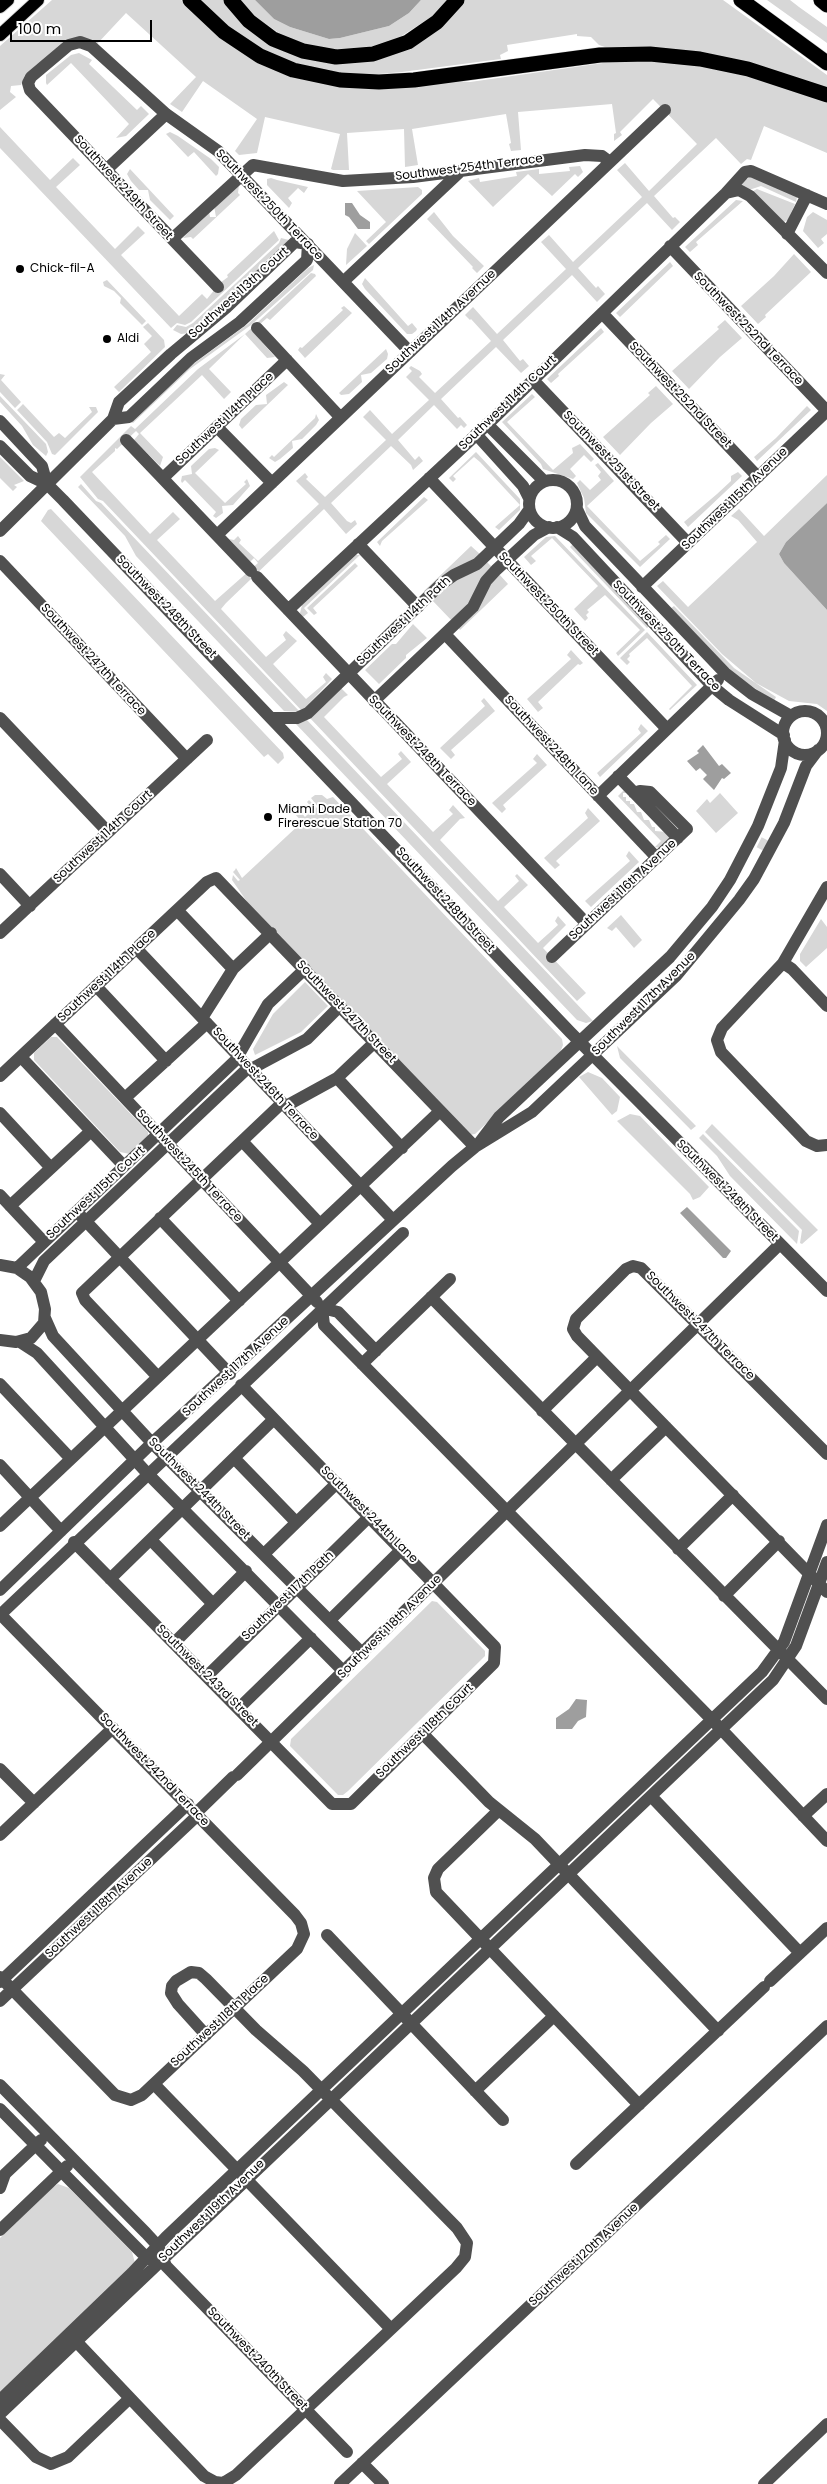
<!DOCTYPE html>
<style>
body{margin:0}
#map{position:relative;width:827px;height:2484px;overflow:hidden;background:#fff;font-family:Poppins,sans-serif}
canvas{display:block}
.scale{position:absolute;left:10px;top:20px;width:142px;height:22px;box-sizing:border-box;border:2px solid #000;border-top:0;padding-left:6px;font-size:15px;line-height:18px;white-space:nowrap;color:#000;-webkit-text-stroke:4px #fff;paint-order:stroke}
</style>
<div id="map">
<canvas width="827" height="2484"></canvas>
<div class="scale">100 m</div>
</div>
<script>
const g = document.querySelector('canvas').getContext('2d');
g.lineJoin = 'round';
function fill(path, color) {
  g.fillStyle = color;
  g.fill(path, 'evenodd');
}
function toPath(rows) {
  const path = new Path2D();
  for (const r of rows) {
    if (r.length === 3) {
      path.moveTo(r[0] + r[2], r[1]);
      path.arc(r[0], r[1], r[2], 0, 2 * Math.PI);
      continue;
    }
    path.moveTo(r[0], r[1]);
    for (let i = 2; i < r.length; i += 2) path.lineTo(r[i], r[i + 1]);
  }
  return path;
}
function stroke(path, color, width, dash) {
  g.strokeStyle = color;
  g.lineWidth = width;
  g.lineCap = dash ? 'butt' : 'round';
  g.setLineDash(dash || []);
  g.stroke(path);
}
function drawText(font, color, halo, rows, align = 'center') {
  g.font = font + ' Poppins,sans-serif';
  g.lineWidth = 4;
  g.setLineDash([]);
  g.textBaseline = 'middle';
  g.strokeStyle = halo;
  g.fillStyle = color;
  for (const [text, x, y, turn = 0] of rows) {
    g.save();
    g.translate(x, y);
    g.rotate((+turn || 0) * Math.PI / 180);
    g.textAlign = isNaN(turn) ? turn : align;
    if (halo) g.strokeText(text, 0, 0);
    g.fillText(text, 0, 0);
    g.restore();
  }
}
const green = toPath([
 [52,0,181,0,201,19,285,73,470,82,631,59,718,67,827,100,827,153,764,126,751,160,747,159,741,164,716,138,654,196,673,218,675,217,680,222,672,230,647,203,578,268,596,288,598,286,605,294,597,302,572,275,503,340,520,361,523,359,529,366,521,373,496,347,441,399,458,418,460,417,467,425,464,428,461,425,457,429,434,405,398,440,415,460,419,456,423,461,413,470,411,465,391,446,331,503,347,521,351,523,355,520,357,524,346,534,324,509,226,603,221,609,266,657,286,640,283,635,286,631,297,641,273,664,306,699,326,682,323,677,326,673,332,679,302,711,103,501,98,499,80,477,131,426,135,429,198,369,245,334,311,273,315,274,316,276,270,320,267,318,252,331,275,357,267,358,245,334,209,369,231,392,224,399,202,375,140,433,163,457,160,466,134,440,139,434,136,431,117,449,115,448,115,451,92,472,150,534,173,512,180,519,157,540,215,601,258,563,254,558,250,562,229,539,234,540,238,536,241,540,239,543,258,561,319,504,296,481,305,473,308,477,306,479,325,497,386,440,363,417,370,410,392,434,429,400,406,377,412,371,409,368,411,366,420,371,422,374,419,377,435,393,491,341,471,319,470,320,465,315,473,307,497,334,566,269,541,242,549,235,573,262,642,197,617,170,625,163,649,191,697,144,653,99,620,132,622,135,614,141,614,134,616,133,612,104,518,112,521,150,511,151,509,144,511,143,506,114,412,129,418,165,405,167,404,129,347,133,349,170,333,170,331,169,340,134,265,117,257,153,239,155,235,151,257,119,203,81,182,112,170,104,196,77,126,13,97,44,92,40,36,65,25,75,21,85,11,86,10,92,16,97,0,110,0,46],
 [196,0,225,0,262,37,367,60,464,0,723,0,827,75,827,90,608,48,599,45,591,37,577,36,577,34,507,45,508,51,500,55,501,59,402,72,355,76,304,69,254,49],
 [240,0,255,0,274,19,290,27,329,39,340,38,389,26,409,13,421,0,448,0,433,16,400,37,374,46,336,50,304,44,279,33,257,18],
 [767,0,790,0,799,7,827,27,827,43],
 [79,53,92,60,89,64,137,110,141,106,149,114,126,136,116,138,129,124,71,63,47,85,46,83,46,75,71,55],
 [0,127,50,180,73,158,80,165,56,187,115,249,138,226,145,233,121,255,179,316,202,294,207,299,220,283,228,277,227,275,274,231,279,240,191,322,185,325,177,323,171,328,0,148],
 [170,132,178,136,211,159,219,167,218,174,216,176,194,152,188,157,166,134],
 [580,166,583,172,578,177,575,174,552,196,528,174,493,207,468,181,479,178,480,182,517,176,516,172,539,169,539,174,570,171,569,167],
 [130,169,174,216,170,220,150,200,148,190,139,190,131,181,127,174],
 [752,176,797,197,796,202,761,186,749,190,740,183],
 [271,178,277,180,308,187,304,193,298,188,288,198,292,203,289,208,267,185,267,179],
 [239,185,238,193,240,195,193,239,191,237,183,238,209,211,210,217,216,217,214,206],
 [418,187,422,190,422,194,369,244,366,241,386,222,357,191],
 [757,189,795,204,788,220,784,222,751,192],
 [736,200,743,201,696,242,698,245,690,252,685,247],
 [434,212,453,236,484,266,477,273,472,268,473,267,427,219],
 [813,212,827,220,827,234,821,239,824,243,818,248,803,231,807,217],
 [355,233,367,246,346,265,347,249],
 [281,238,289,240,259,267,251,278,189,333,181,334,173,330,177,325,186,327,193,323,279,243],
 [794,254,811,272,765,315,766,317,758,324,741,306,774,276],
 [670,262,673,266,620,317,616,313],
 [314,265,313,270,251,325,190,369,133,423,131,422,188,368,248,324,308,268],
 [365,278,408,326,412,323,417,329,416,331,412,334,407,334,365,289,362,284],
 [107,280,146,321,142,325,120,303,121,298,114,291,104,286,103,282],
 [344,306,352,313,305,358,298,350,300,347,302,348,343,310,341,308],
 [725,320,742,338,720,357,689,389,672,371,719,329,717,327],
 [148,323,164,340,165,347,119,392,114,387,151,352,144,344,152,336,143,327],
 [601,328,604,332,558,374,559,376,551,383,547,379],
 [386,349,388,354,387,359,371,373,361,375,362,382,349,394,341,395,339,393],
 [0,374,5,375,1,380,21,402,15,408,0,392],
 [284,382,288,385,242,429,239,425,241,419,256,405,267,404,266,395],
 [656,386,673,404,651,423,620,455,603,437,650,395,648,393],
 [532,394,535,397,507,422,553,470,573,453,572,448,580,444,594,459,591,462,584,455,570,469,576,476,573,479,543,469,541,464,502,422],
 [0,396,46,444,48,452,46,456,33,445,22,426,0,402],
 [23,404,54,437,59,433,65,438,92,412,89,407,96,407,98,412,55,455,52,454,47,442,17,410],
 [807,406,811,410,757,461,754,457,776,438],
 [316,414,319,420,316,425,302,439,292,441,293,448,280,459,275,462,269,458,272,455,274,457,315,418],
 [215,448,219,450,195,473,225,503,246,484,244,482,247,479,250,486,233,505,222,506,223,513,216,518,213,516,216,512,185,480,182,483,181,481,182,476,192,474,191,466,209,449],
 [476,452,520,499,520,510,499,530,495,527,520,505,480,462,474,457,453,476,456,479,453,482,449,478],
 [0,457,24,481,14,485,17,487,13,491,0,478],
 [598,463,614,481,587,506,640,561,660,544,658,542,666,535,670,539,640,567,586,513,584,498,577,483,580,480,590,490,601,480,598,476,601,472,595,465],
 [738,472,742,476,688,527,684,522,717,494,731,481,731,476],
 [827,475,827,503,786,542,779,554,784,563,827,610,827,711,817,704,789,701,756,683,722,654,657,586,663,581,688,607,757,542,738,520,731,516,739,509,764,536],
 [81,484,96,501,101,503,300,712,284,711,136,556,125,536,78,487],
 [424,497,428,500,382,541,380,546,377,542],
 [51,509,283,753,284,758,278,764,268,754,264,757,41,521,48,510],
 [555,536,645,630,618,656,616,653,640,630,605,595,587,610,589,612,586,615,588,618,585,621,574,609,598,586,552,538,531,556,536,561,531,565,524,557,546,537],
 [573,544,650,625,647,628,570,547],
 [471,546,481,555,426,593,424,591],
 [356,555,360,555,304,608,308,613,303,617,301,616,300,613,302,605],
 [486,561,493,568,478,594,453,622,431,599,446,584],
 [355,563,358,566,313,608,317,613,314,615,307,608],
 [499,574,508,584,460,630,458,627],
 [674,606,734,668,776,697,774,701,735,675,670,609],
 [413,624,427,638,406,655,406,658,379,684,365,670,392,644,396,644],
 [647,632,697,685,670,710,669,709,692,686,647,638,629,654,630,656,627,659,630,662,627,665,620,658],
 [571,650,583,663,580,665,578,664,538,702,543,708,538,712,527,699,571,659,567,655],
 [341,688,348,695,344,697,324,717,381,777,402,759,398,754,401,751,411,762,387,784,433,832,453,814,449,810,453,805,465,818,460,819,440,840,498,901,519,881,515,876,517,874,528,885,504,907,538,943,558,925,555,921,558,916,566,925,543,948,586,993,577,1001,310,718],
 [484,698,495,711,451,750,455,755,451,759,440,748,485,706,481,701],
 [307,720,593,1021,586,1023,577,1020,295,723],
 [641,724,648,731,600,777,597,773,641,733,638,729],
 [537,754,547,765,503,805,506,809,502,813,492,803,537,763,533,759],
 [626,788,628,793,623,793,623,797,626,797,626,801,630,801,630,804,634,804,637,812,641,812,644,820,649,820,652,827,655,827,655,831,667,832,670,838,661,848,655,847,661,841,618,796],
 [720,793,738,813,716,833,696,811,707,799,710,803],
 [315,795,322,795,327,799,333,797,562,1039,563,1045,559,1055,475,1134,469,1135,250,906,232,880,233,875,238,881,240,880,233,872,235,870,236,868,242,878,302,822,295,814,299,810,305,817,313,809,307,802,309,800,317,808,318,807,311,798],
 [588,808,600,821,556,861,560,865,555,869,544,858,588,818,585,813],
 [629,851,639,862,591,907,585,901,630,861,626,856],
 [621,915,642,940,634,948,616,927,612,931,607,928],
 [821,919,827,927,827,948,806,967,800,961,800,954],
 [305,982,328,1006,301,1032,255,1055,253,1049,273,1014],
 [51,1037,57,1037,148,1132,148,1138,130,1154,120,1152,34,1060,34,1053],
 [617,1046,696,1126,691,1130,620,1058],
 [588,1072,602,1078,620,1097,617,1111,612,1115,579,1077],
 [630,1114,640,1116,709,1187,700,1197,693,1200,690,1194,617,1121],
 [712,1124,818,1230,802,1244,800,1243,802,1230,705,1132],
 [703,1134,799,1231,797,1244,730,1176,717,1156,699,1138],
 [432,1601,437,1602,485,1651,485,1656,348,1791,343,1795,338,1795,290,1746,291,1739],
 [58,2184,69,2188,132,2252,135,2263,0,2395,0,2238,53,2187]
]);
const water = toPath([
 [255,0,421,0,409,13,389,26,340,38,329,39,290,27,274,19],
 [345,203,352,203,360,215,370,222,370,229,358,229,349,217,345,215],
 [827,503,827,610,784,563,779,554,786,542],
 [703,745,719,766,722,764,731,773,724,779,722,778,714,790,703,779,707,775,700,768,696,771,687,761,699,753,697,751],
 [687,1207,731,1251,726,1258,723,1258,680,1213],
 [576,1699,587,1700,586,1717,578,1721,572,1729,556,1729,556,1718,569,1709]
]);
const minorTunnel = toPath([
 [762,850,767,840]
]);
const minor = toPath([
 [106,170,166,114],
 [726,193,739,190,750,196,827,273],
 [787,234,807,195],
 [172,239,253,165,343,181,413,177,585,155,602,156,610,162],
 [670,246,827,411],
 [344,281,462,170],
 [218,287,30,90,28,83,31,77,69,45,80,42,91,46,166,114,218,151,410,352],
 [602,313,758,477],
 [257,328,340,417],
 [533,380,688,543],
 [0,421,42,466,47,484],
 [487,424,544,481],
 [217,427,272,483],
 [476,434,523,486,529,498],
 [126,440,251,571],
 [0,446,30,476,47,484,63,500,570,1032,827,1291],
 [163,478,287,360],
 [429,478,667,729],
 [553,504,24],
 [577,509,585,526,725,673,752,694,791,716],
 [557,527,573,537,712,686,729,700,784,735],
 [0,531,113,419,119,402,171,354,226,308,295,242,308,244,307,260,240,322,191,358,129,417,113,419],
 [217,535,665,110],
 [358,544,418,607],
 [0,561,187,759],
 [257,577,587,924],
 [642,587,827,411],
 [288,610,493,419,726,193,745,172,751,171,827,204],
 [445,634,657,858],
 [374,701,473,607,486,581,496,570,534,535,549,527],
 [805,733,22],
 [0,718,108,832],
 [273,718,297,718,308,713,440,585,454,575,477,564,519,524,529,510],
 [618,776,678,838],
 [598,796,718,680],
 [0,874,30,906],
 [827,887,783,963,722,1028,717,1040,721,1052,806,1141,817,1146,827,1145],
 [177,910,233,969],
 [0,933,207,740],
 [136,948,393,1220],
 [552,957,687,829,650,792,640,791,634,793],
 [783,963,792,969,827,1006],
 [96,986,166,1061],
 [202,1018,233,969,271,933],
 [55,1024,317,1302],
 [238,1056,268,1004,305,969],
 [21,1057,124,1166],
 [251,1069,307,1039,340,1006],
 [0,1076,207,882,216,878,475,1147],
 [337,1078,402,1148],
 [125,1098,207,1023],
 [286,1106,337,1078,375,1042],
 [0,1113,51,1168],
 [242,1141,320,1224],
 [480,1142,499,1117,670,957,712,907,730,880,758,826,781,768,785,740],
 [0,1195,44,1242],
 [10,1206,91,1131],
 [80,1215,230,1374],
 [160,1218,239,1301],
 [0,1265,17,1268,30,1277,41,1292,45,1309,44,1323,31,1338,16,1342,0,1340],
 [17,1268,239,1057],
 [34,1281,44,1261,249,1067],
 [431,1297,827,1699],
 [322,1308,324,1325,721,1729,827,1841],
 [322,1308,338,1312,376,1351],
 [45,1318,53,1336,152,1443,363,1654],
 [20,1342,37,1353,147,1473,344,1672],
 [362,1364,450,1279],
 [158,1377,85,1300,82,1293,282,1103],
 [0,1384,71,1459],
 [542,1411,597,1357],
 [827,1454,641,1268,633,1266,626,1269,576,1319,573,1329,577,1336,827,1592],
 [234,1458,296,1522],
 [0,1465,61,1531],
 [611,1480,666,1427],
 [0,1526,440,1111],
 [151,1540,213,1604],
 [74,1542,332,1804,351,1804,494,1663,495,1647,241,1385],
 [678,1549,733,1495],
 [264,1554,337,1483],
 [110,1579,274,1419],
 [0,1590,152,1443,452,1166,475,1147,532,1112,676,976,739,900,754,879,784,823,806,766,818,750],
 [724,1596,779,1541],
 [0,1614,295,1915,301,1923,304,1934,297,1949,142,2095,131,2100,115,2095,0,1977],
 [0,1615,403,1233],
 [330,1620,402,1549],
 [174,1643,246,1571],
 [207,1676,370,1516],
 [239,1708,311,1638],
 [422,1733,489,1802,535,1839,718,2031],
 [0,1769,34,1803],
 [237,1775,780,1244],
 [651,1796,800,1953],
 [499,1810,438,1869,434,1878,436,1892,639,2105],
 [196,1813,233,1777],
 [803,1816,827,1794],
 [0,1835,113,1728],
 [327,1935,503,2120],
 [770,1981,827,1928],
 [0,1982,188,1804],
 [0,2001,198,1815],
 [154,2084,391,2329],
 [0,2085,146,2233,158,2246,166,2266,347,2452],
 [475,2091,554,2016],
 [0,2109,133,2244,147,2258,154,2261],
 [576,2164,764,1987],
 [0,2188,5,2174,41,2140],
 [0,2230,67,2166],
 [71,2336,204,2476,215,2482,223,2483,236,2475,456,2268,465,2257,467,2243,457,2228,303,2071,256,2030,206,1979,199,1973,191,1972,176,1981,172,1986,171,1993,178,2004,206,2035],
 [0,2400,132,2273,166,2237,762,1672,784,1642,827,1525],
 [0,2414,773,1680,796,1646,827,1562],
 [0,2420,36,2457,51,2464,68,2457,130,2398],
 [362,2463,383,2484],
 [340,2484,827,2026],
 [764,2484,827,2424]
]);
const major = toPath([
 [0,7,8,0],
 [0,35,38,0]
]);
const highway = toPath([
 [190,0,224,32,260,56,293,70,340,80,379,82,414,80,600,55,650,54,700,59,748,69,827,95],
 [231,0,249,21,273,39,303,51,336,57,373,54,408,42,437,22,457,0],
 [741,0,827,63],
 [821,0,827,5]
]);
const markers = [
 [20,269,5,"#000"],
 [107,339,5,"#000"],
 [268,817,5,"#000"]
];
const streetNames = [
 ["Southwest 254th Terrace",469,168,-7],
 ["Southwest 249th Street",123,188,47],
 ["Southwest 250th Terrace",269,205,46],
 ["Southwest 113th Court",239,293,-42],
 ["Southwest 114th Avernue",441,322,-43],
 ["Southwest 252nd Terrace",748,329,46],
 ["Southwest 252nd Street",680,395,46],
 ["Southwest 114th Court",508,403,-44],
 ["Southwest 114th Place",225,419,-43],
 ["Southwest 251st Street",611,461,46],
 ["Southwest 115th Avenue",735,499,-44],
 ["Southwest 250th Street",548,604,46],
 ["Southwest 248th Street",166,607,46],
 ["Southwest 114th Path",404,621,-43],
 ["Southwest 250th Terrace",666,636,46],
 ["Southwest 247th Terrace",93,660,47],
 ["Southwest 248th Lane",551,746,47],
 ["Southwest 248th Terrace",422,751,46],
 ["Southwest 114th Court",103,837,-43],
 ["Southwest 116th Avenue",623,890,-43],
 ["Southwest 248th Street",445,900,47],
 ["Southwest 114th Place",107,976,-43],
 ["Southwest 117th Avenue",644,1004,-45],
 ["Southwest 247th Street",346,1012,46],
 ["Southwest 246th Terrace",265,1084,47],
 ["Southwest 245th Terrace",189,1166,47],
 ["Southwest 248th Street",727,1191,45],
 ["Southwest 115th Court",96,1193,-43],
 ["Southwest 247th Terrace",700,1326,45],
 ["Southwest 117th Avenue",236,1367,-43],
 ["Southwest 244th Street",199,1489,45],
 ["Southwest 244th Lane",369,1515,45],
 ["Southwest 117th Path",288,1596,-44],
 ["Southwest 118th Avenue",390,1627,-45],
 ["Southwest 243rd Street",207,1676,45],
 ["Southwest 118th Court",425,1731,-44],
 ["Southwest 242nd Terrace",154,1770,46],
 ["Southwest 118th Avenue",99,1908,-43],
 ["Southwest 118th Place",220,2021,-43],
 ["Southwest 119th Avenue",212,2211,-44],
 ["Southwest 120th Avenue",584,2255,-43],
 ["Southwest 240th Street",257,2359,46]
];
const poiNames = [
 ["Chick-fil-A",30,269],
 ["Aldi",117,339],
 ["Miami Dade",278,810],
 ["Firerescue Station 70",278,824]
];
fill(green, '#d7d7d7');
fill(water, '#9e9e9e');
stroke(minorTunnel, '#d9d9d9', 12, [12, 6]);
stroke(major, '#dbdbdb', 14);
stroke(highway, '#dbdbdb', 16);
stroke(minor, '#505050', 12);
stroke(major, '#000', 12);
stroke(highway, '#000', 15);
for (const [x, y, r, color] of markers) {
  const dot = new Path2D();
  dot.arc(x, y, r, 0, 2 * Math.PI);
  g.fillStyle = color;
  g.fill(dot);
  stroke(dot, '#fff', 2);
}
drawText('12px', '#000', '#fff', streetNames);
drawText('12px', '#000', '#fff', poiNames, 'left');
</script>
